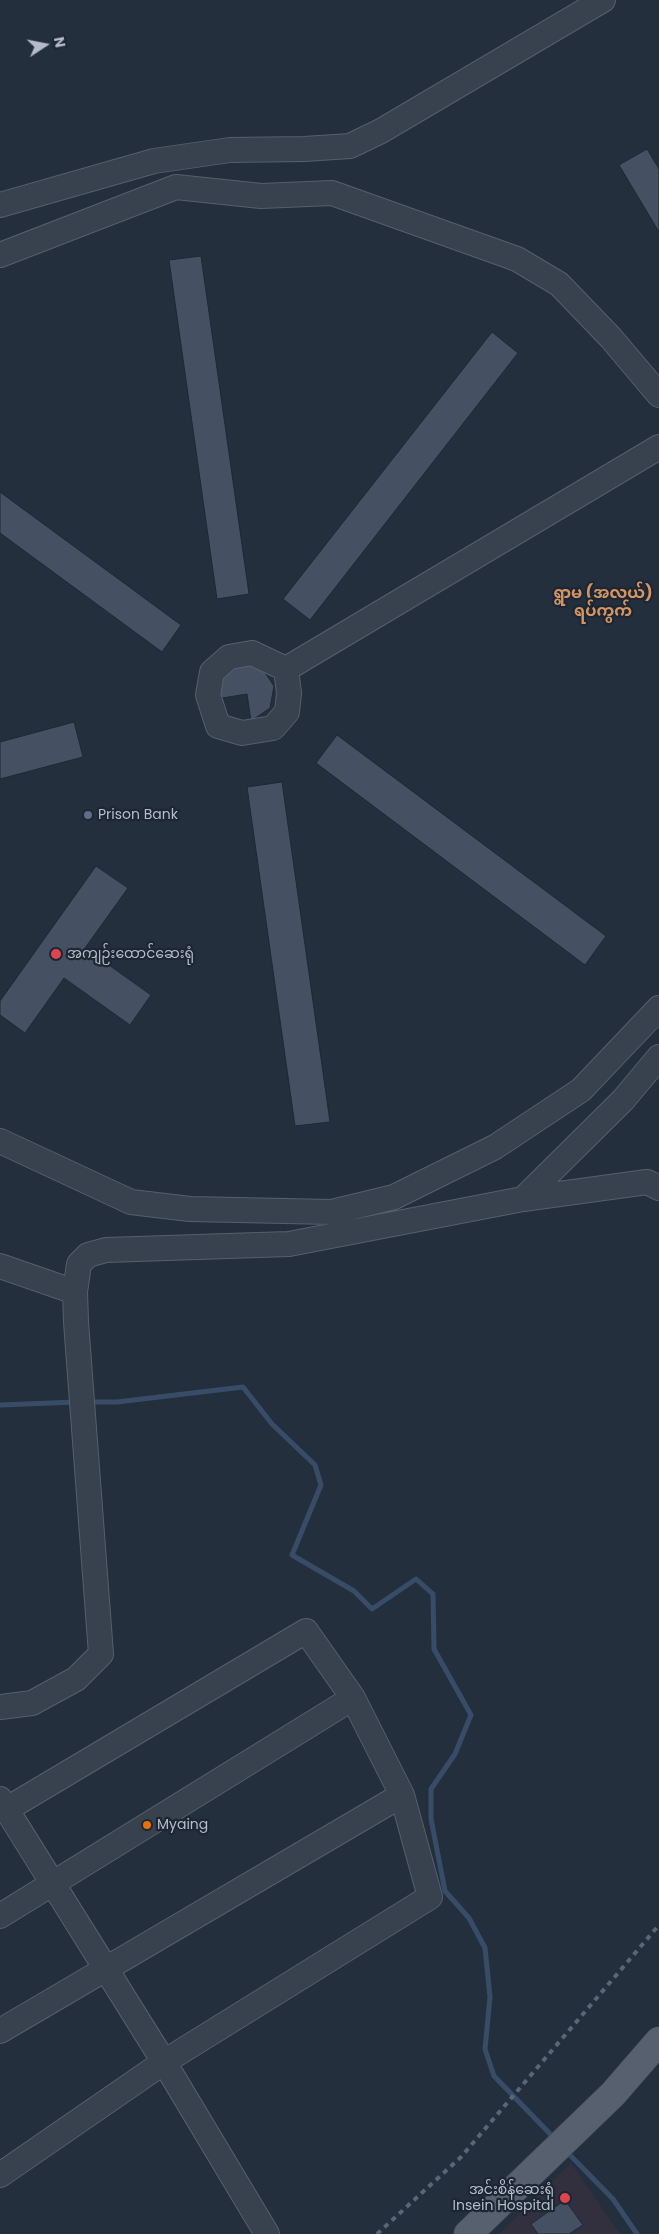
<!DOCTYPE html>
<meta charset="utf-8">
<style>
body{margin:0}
#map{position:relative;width:659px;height:2234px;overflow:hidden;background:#242f3e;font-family:Poppins,sans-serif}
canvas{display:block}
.north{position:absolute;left:20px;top:20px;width:50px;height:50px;-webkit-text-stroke:4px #1d2633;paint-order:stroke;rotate:79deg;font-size:14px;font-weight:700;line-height:20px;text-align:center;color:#b4bcc9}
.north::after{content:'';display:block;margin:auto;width:18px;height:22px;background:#b4bcc9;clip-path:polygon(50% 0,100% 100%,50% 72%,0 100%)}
</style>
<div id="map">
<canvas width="659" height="2234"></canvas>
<div class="north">N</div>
</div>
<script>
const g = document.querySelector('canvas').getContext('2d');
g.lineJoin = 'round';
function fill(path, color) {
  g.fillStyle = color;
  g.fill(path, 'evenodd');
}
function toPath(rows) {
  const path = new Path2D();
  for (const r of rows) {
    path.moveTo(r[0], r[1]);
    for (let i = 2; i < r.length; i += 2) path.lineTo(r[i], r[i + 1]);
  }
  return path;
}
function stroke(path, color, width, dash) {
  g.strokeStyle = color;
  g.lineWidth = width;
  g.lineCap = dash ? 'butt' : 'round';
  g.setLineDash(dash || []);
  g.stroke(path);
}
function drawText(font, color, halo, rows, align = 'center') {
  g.font = font + ' Poppins,"Noto Sans Myanmar",sans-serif';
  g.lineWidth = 4.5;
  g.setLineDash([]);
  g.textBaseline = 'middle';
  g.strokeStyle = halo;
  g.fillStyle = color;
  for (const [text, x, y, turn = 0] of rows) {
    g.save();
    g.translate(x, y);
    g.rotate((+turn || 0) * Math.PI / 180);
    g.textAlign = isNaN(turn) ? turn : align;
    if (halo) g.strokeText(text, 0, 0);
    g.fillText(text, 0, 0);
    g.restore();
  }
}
const medical = toPath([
 [571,2163,620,2234,499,2234]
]);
const stream = toPath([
 [87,1402,117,1402,243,1387,272,1424,315,1465,321,1485,292,1555,354,1591,372,1609,416,1579,433,1594,434,1649,471,1715,455,1754,431,1789,431,1819,445,1891,469,1918,485,1948,490,1997,485,2049,494,2076,555,2139],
 [0,1405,76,1402],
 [566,2151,613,2199,637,2234]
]);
const building = toPath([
 [647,149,659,169,659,232,619,165,647,149],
 [201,256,249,594,217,599,169,260,201,256],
 [492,332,518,353,310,620,283,599,492,332],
 [0,492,181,625,162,652,0,533,0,492],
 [239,663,261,667,274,686,270,708,251,721,247,694,216,699,220,676,239,663],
 [74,722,83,757,0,779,0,742,74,722],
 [337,735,606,936,585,965,316,763,337,735],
 [282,782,330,1122,295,1126,247,787,282,782],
 [96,866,128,888,85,948,151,995,130,1025,64,978,25,1033,0,1015,0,1001,96,866],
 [565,2200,583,2225,569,2234,538,2234,531,2224,565,2200]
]);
const minor = toPath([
 [0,205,154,161,230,150,304,149,350,146,381,131,603,0],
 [0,255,176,187,261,196,332,193,517,259,559,284,611,338,659,395],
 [252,653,286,669,289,693,287,712,273,728,242,733,218,726,208,695,212,672,229,657,252,653],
 [286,669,659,447],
 [0,1141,131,1202,190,1209,332,1212,394,1197,495,1147,581,1090,659,1008],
 [523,1199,623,1100,659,1057],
 [0,1266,75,1292],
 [0,1707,32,1703,76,1679,101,1654,76,1322,75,1292,79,1264,88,1255,106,1250,289,1244,523,1199,647,1182,659,1188],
 [0,1799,164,2062,267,2234],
 [0,1916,353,1698],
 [0,2031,402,1795],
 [0,2175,164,2062,430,1897,402,1795,353,1698,306,1631,7,1809]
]);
const major = toPath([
 [468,2234,613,2094,659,2041]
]);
const rail = toPath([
 [377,2234,461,2157,659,1925]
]);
const markers = [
 [88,815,5,"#5c6f8a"],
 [56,954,6,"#e0444e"],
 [147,1825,5,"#e8710a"],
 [565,2198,6,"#e0444e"]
];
const poiNames = [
 ["Prison Bank",98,815],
 ["အကျဉ်းထောင်ဆေးရုံ",67,954],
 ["Myaing",157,1825],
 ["အင်းစိန်ဆေးရုံ",554,2190,"right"],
 ["Insein Hospital",554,2206,"right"]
];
const quarterNames = [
 ["ရွာမ (အလယ်)",603,594],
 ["ရပ်ကွက်",603,612]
];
fill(medical, '#32303f');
stroke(stream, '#394c67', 5);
fill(building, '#455162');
stroke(building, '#1f2835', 1);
stroke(minor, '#565f6c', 26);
stroke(major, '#414a57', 29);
stroke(minor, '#38414e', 24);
stroke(major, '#56606e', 28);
stroke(rail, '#5a6575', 4, [5, 5]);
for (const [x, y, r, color] of markers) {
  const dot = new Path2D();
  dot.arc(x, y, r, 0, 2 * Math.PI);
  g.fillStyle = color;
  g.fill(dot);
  stroke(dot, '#1d2633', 2);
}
drawText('14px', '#b4bcc9', '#1d2633', poiNames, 'left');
drawText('bold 16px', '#d59563', '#1d2633', quarterNames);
</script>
